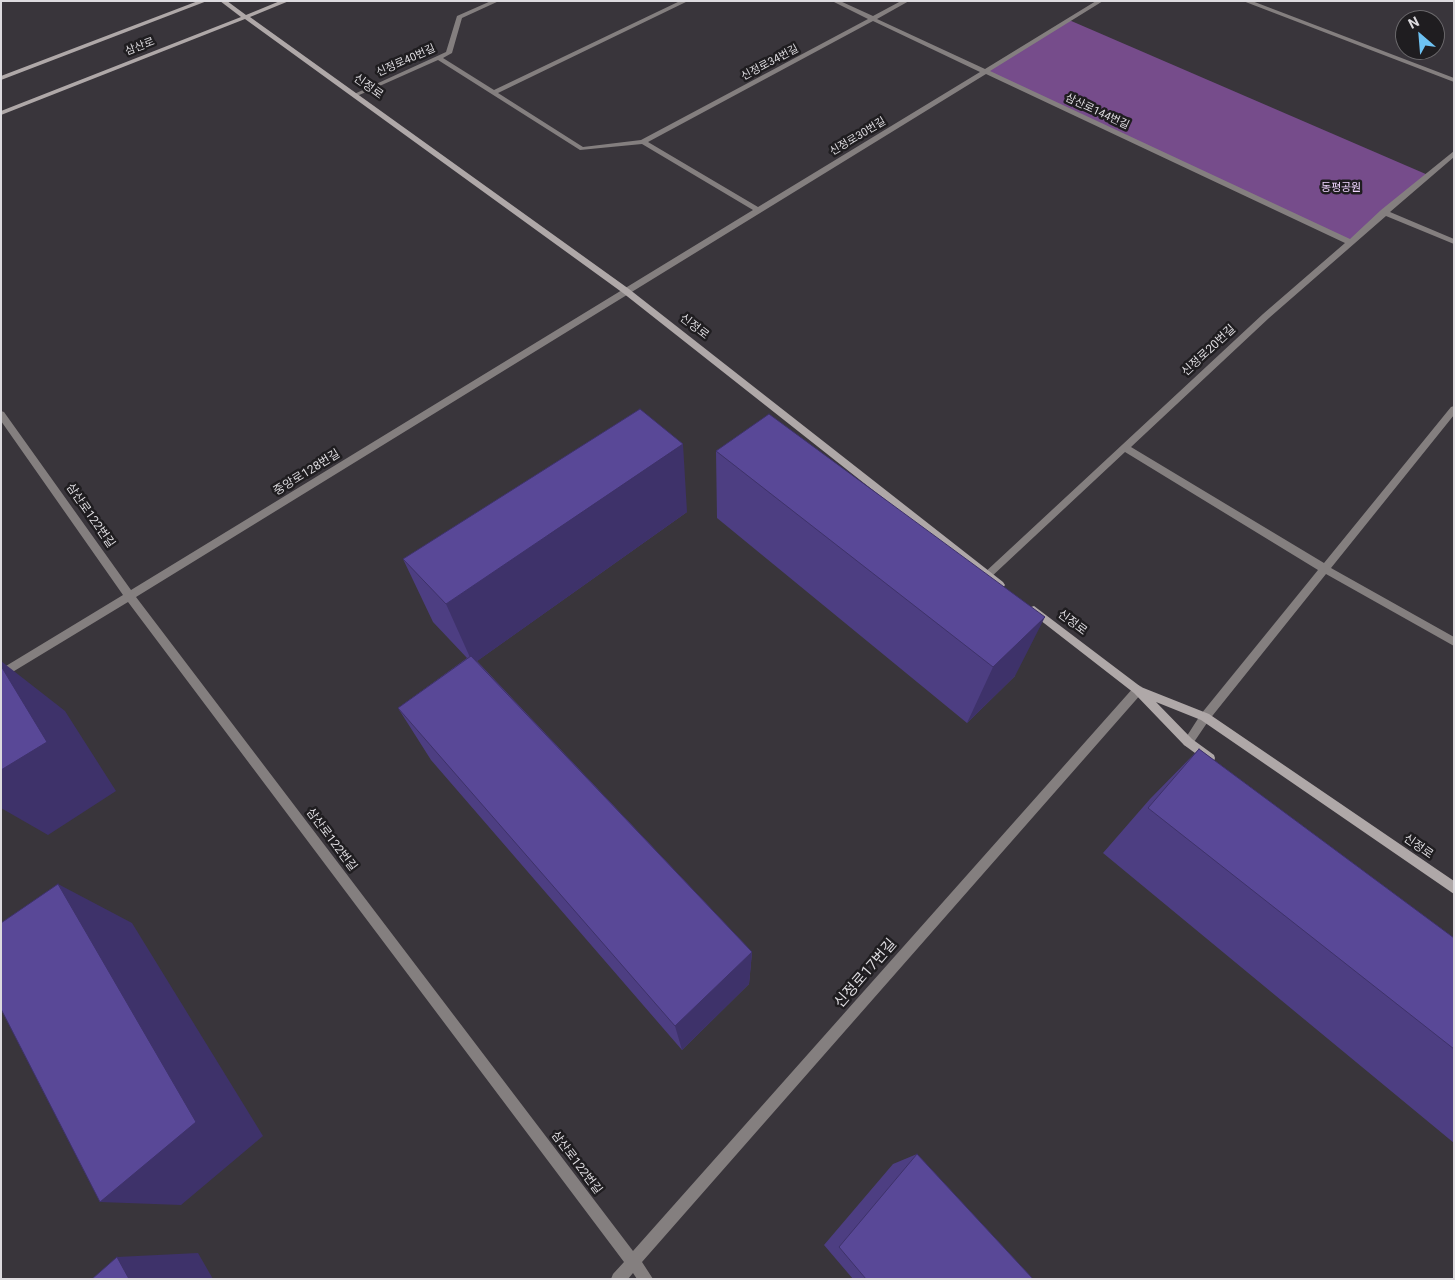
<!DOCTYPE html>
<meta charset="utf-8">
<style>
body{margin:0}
#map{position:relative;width:1455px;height:1280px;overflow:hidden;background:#39353b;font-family:Roboto,sans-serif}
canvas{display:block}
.frame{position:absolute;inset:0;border:2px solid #dddbdf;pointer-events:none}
.north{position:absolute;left:1395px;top:10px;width:50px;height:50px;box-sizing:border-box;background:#1f1d20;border:1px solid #6b696c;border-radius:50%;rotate:333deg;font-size:14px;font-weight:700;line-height:20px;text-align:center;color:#dddbdf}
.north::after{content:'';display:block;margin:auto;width:18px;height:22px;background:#6dc2f3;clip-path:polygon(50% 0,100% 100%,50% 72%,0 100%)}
</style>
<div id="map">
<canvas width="1455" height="1280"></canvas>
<div class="frame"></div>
<div class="north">N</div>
</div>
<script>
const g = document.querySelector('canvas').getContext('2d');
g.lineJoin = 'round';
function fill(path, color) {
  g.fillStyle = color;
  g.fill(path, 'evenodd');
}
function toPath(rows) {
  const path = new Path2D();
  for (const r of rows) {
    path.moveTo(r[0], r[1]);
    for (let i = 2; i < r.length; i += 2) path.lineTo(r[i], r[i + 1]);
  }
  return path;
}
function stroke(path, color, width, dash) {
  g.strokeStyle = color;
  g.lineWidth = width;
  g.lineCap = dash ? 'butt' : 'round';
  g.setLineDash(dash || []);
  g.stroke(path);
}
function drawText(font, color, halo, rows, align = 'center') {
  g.font = font + ' Roboto,"Noto Sans KR",sans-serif';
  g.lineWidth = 5;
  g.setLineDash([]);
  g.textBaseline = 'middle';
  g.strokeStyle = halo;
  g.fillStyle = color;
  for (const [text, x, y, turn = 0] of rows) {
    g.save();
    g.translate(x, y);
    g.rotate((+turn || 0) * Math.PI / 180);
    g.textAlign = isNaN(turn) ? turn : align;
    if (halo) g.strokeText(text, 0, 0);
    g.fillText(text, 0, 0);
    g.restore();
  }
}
const green = toPath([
 [1069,20,1428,175,1349,242,986,71]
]);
const street = toPath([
 [491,1,499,1,462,18,452,53,443,58,494,90,680,1,688,1,498,93,583,147,641,140,868,19,832,1,840,1,873,16,901,1,909,1,877,19,985,69,1096,1,1103,1,990,71,1350,239,1381,210,1454,151,1454,157,1390,212,1454,239,1454,244,1386,216,1269,318,1131,447,1324,563,1451,407,1454,406,1454,415,1331,568,1454,637,1454,646,1326,574,1209,720,1192,745,1188,747,1184,745,1183,742,1201,714,1318,570,1125,452,990,578,987,579,982,575,1263,314,1345,243,986,74,136,597,633,1251,1134,687,1138,685,1142,687,1143,690,1142,693,642,1262,653,1279,637,1279,633,1273,628,1279,611,1279,613,1274,624,1262,128,602,1,679,1,669,123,595,1,421,1,411,4,412,131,590,753,210,642,144,580,150,438,60,357,96,352,95,446,52,457,16,491,1],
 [873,21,980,72,758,207,648,142,873,21],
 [1243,1,1252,1,1454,78,1454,82,1243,1]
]);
const secondary = toPath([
 [198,1,207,1,1,80,1,76,198,1],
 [220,1,227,1,246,15,280,1,289,1,250,17,629,289,1003,582,1005,585,1003,588,997,588,623,293,245,19,1,115,1,111,241,17,220,1],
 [1034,606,1141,687,1209,714,1454,881,1454,894,1201,720,1156,702,1192,739,1214,755,1215,758,1214,761,1210,763,1206,761,1184,745,1134,693,1031,613,1029,610,1031,607,1034,606]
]);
const wall = toPath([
 [716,451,1015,676,967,723,717,518],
 [687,512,477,661,752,952,749,984,682,1050,431,760,398,708,467,658,433,622,403,559],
 [1199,749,1454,938,1454,1143,1103,853,1150,799],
 [917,1154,1033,1279,853,1279,824,1245,893,1164]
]);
const shadedWall = toPath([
 [683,444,687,512,473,664,446,604],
 [1045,617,1015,676,967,723,993,667],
 [1,661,65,711,116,791,48,835,1,808],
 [58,884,132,923,263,1136,181,1205,100,1202],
 [752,952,749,984,682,1050,675,1026],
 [198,1253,213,1279,129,1279,117,1257]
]);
const building = toPath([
 [640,409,683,444,446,604,403,559,640,409],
 [769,414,1045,617,993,667,716,451,769,414],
 [471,656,752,952,675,1026,398,708,471,656],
 [1,666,47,742,1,770,1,666],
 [1199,749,1454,938,1454,1049,1148,808,1199,749],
 [58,884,196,1122,100,1202,1,1009,1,923,58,884],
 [917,1154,1033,1279,866,1279,839,1247,917,1154],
 [117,1257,129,1279,92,1279,117,1257]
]);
const farStreetnames = [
 ["삼산로",140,47,-21],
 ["신정로40번길",406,61,-24],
 ["신정로34번길",770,63,-28],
 ["삼산로144번길",1097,112,25],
 ["신정로30번길",858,137,-31]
];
const farParknames = [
 ["동평공원",1341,188]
];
const streetNames = [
 ["신정로",368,87,36],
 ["신정로",694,327,38],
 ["신정로20번길",1209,351,-43],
 ["중앙로128번길",307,473,-32],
 ["삼산로122번길",90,516,55],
 ["신정로",1072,623,37],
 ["삼산로122번길",331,840,53],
 ["신정로",1418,847,35],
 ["삼산로122번길",576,1163,53]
];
const nearStreetnames = [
 ["신정로17번길",866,974,-49]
];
fill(green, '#764c8b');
fill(street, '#847f7f');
fill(secondary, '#afa8a8');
fill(wall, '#4d3e82');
fill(shadedWall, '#3e326a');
fill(building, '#594897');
stroke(building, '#3e326a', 1);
drawText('11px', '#dddbdf', '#1f1d20', farStreetnames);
drawText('11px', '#f0d5fe', '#1f1d20', farParknames);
drawText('12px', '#dddbdf', '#1f1d20', streetNames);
drawText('15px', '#dddbdf', '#1f1d20', nearStreetnames);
</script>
